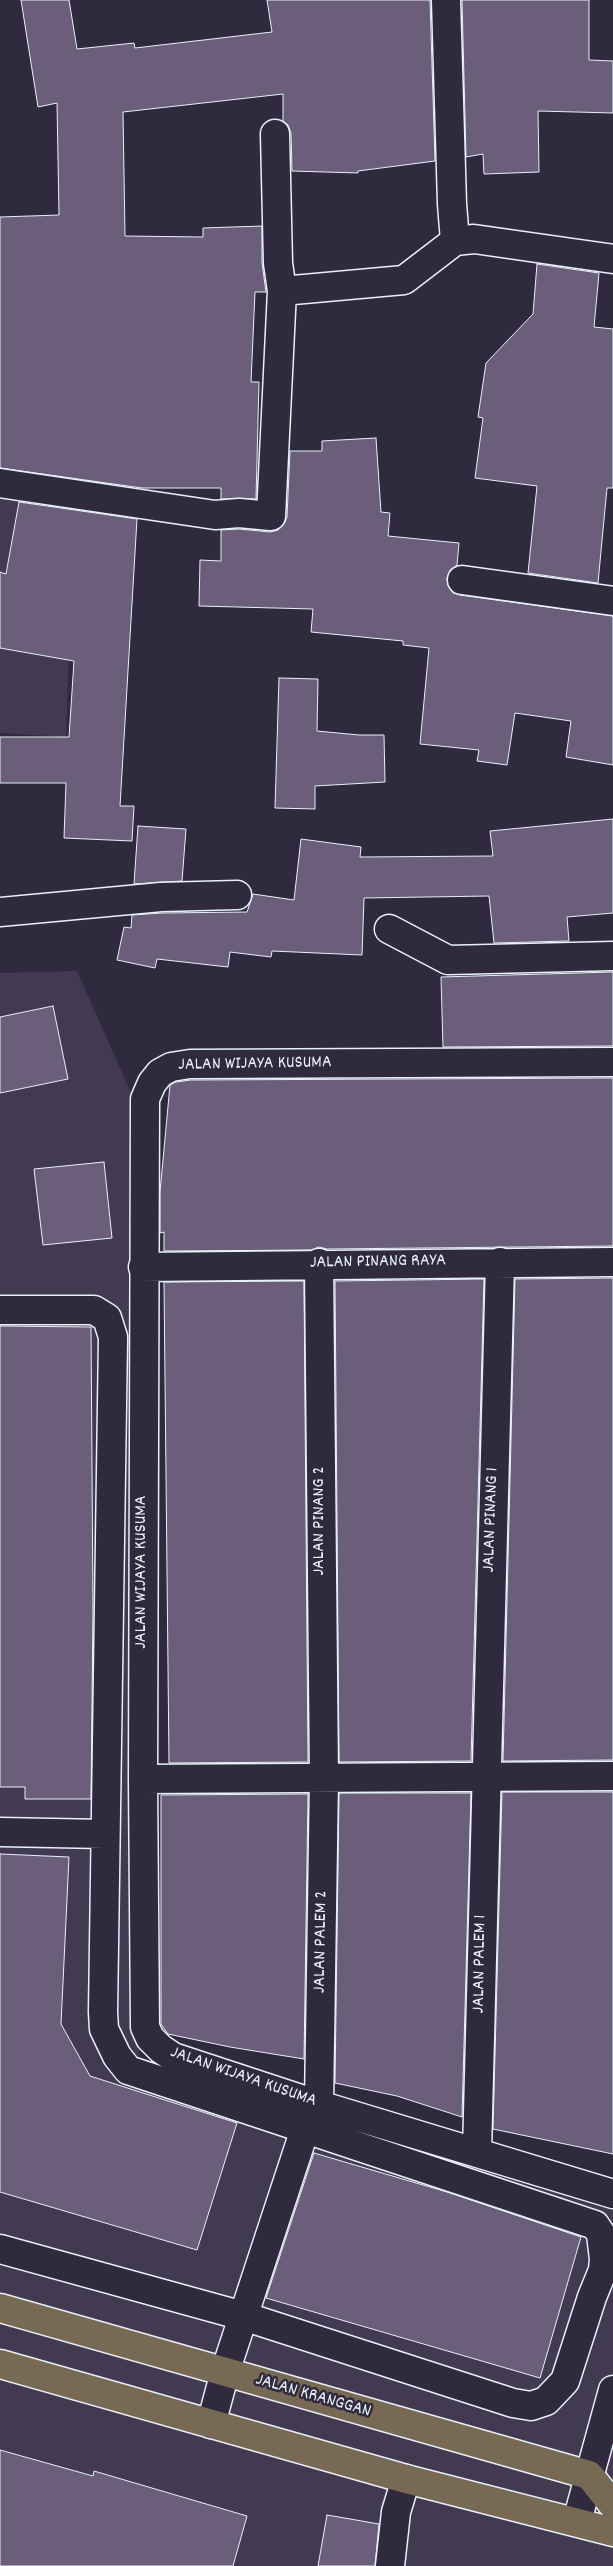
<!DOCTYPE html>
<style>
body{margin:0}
canvas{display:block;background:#2f2a3d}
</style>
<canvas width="613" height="2566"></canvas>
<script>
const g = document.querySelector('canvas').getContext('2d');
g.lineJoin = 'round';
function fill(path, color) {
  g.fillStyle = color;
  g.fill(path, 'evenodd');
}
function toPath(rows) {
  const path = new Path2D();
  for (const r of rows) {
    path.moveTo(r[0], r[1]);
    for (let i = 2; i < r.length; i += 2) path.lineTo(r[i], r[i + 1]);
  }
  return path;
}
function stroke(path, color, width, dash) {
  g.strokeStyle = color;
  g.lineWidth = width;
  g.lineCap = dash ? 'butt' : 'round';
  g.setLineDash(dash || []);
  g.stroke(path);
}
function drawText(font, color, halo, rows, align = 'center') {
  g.font = font + ' Dekko,sans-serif';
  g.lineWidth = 5;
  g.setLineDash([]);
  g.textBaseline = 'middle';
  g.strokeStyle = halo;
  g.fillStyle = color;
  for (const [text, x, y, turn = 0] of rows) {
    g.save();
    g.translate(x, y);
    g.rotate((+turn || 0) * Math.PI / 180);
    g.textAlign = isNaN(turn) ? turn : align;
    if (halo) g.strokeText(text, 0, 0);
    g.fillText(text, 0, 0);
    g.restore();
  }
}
const built = toPath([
 [0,486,75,498,66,737,0,733],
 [77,971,140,1113,139,2061,613,2196,613,2566,0,2566,0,973]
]);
const building = toPath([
 [21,0,69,0,77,49,134,43,135,48,272,32,267,0,430,0,435,161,358,171,358,173,292,171,291,133,288,125,283,121,283,94,123,112,125,236,203,237,203,228,262,226,262,263,266,292,255,292,251,382,259,382,256,499,221,499,221,488,142,488,0,468,0,217,59,215,57,103,38,107,21,0],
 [462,0,589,0,589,60,613,61,613,113,538,111,539,172,484,174,483,154,466,157,462,0],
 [537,264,599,273,594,327,613,329,613,488,607,488,598,583,528,573,537,486,475,478,483,418,478,417,486,363,533,314,537,264],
 [376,438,381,512,390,513,388,536,459,543,457,565,450,570,447,578,448,586,453,593,460,595,613,616,613,765,566,757,571,721,515,713,507,765,477,761,479,750,420,744,429,648,403,645,403,641,311,632,313,609,199,606,200,560,221,561,221,530,239,529,270,532,278,530,284,524,287,517,290,451,322,451,322,441,376,438],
 [19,502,137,519,120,806,134,806,132,841,64,838,66,783,0,783,0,737,69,737,74,661,0,648,0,572,6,574,19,502],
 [279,678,318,679,317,731,359,735,384,735,385,782,315,786,315,809,275,808,279,678],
 [613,819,613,913,567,917,569,941,494,943,489,896,364,898,362,955,272,951,271,957,230,952,228,967,157,959,155,968,117,960,124,927,131,928,132,915,162,913,247,912,253,894,294,900,301,839,361,847,360,857,493,856,490,831,613,819],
 [138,826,186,829,182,881,134,884,138,826],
 [613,972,613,1046,443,1047,441,977,613,972],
 [53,1006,68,1079,0,1093,0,1017,53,1006],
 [613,1078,613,1246,327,1249,319,1247,311,1250,164,1251,164,1232,160,1233,160,1192,170,1085,176,1082,191,1080,613,1078],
 [104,1162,112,1238,43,1245,34,1169,104,1162],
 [613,1278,613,1760,503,1761,515,1279,613,1278],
 [484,1279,471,1761,339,1762,335,1281,484,1279],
 [304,1281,308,1762,169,1763,164,1282,304,1281],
 [0,1326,91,1327,93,1609,91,1799,25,1799,25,1787,0,1787,0,1326],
 [502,1792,613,1792,613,2154,493,2129,502,1792],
 [339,1793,471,1793,462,2117,397,2096,335,2083,339,1793],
 [308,1794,304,2059,230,2047,168,2034,161,2024,161,1795,308,1794],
 [0,1854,69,1857,61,2024,90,2076,237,2123,197,2250,0,2192,0,1854],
 [314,2153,447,2192,581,2237,540,2378,266,2298,314,2153],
 [0,2450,93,2476,94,2471,247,2516,233,2566,0,2566,0,2450],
 [327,2515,379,2524,375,2566,318,2566,327,2515]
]);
const minor = toPath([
 [446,0,452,204,455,241],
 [282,291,404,280,455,241,474,239,613,259],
 [0,483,215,515,239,513,271,516,282,291,278,263,275,134],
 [462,580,613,601],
 [0,912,161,897,237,895],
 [389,929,448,960,613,956],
 [613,1062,190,1064,171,1067,160,1073,152,1083,145,1099,143,1779,145,2027,150,2038,161,2049,173,2057,319,2105,613,2194],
 [319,1263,324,1778,319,2105],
 [143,1267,613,1262],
 [0,1310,94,1310,107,1318,113,1337,103,2012,104,2029,117,2056,128,2070,595,2225,601,2234,604,2259,603,2270,592,2297,565,2381,546,2401,531,2406,513,2403,243,2316,0,2249],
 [143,1779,613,1776],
 [0,1832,104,1834],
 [477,2152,500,1262],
 [211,2424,225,2372,305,2129],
 [577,2521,613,2390],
 [390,2566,396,2512,406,2479]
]);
const major = toPath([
 [0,2308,589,2475,613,2505],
 [0,2364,406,2479,613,2532]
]);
const streetNames = [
 ["JALAN WIJAYA KUSUMA",255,1065,-1],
 ["JALAN PINANG RAYA",378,1263,-1],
 ["JALAN PINANG 1",492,1520,-88],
 ["JALAN PINANG 2",321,1521,-90],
 ["JALAN WIJAYA KUSUMA",143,1572,-90],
 ["JALAN PALEM 2",322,1942,-89],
 ["JALAN PALEM 1",481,1964,-89],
 ["JALAN WIJAYA KUSUMA",243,2078,19],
 ["JALAN KRANGGAN",313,2397,16]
];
fill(built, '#413a50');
fill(building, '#6b5e7b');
stroke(building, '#e8f1f8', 1);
stroke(minor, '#e8f1f8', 31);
stroke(major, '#e8f1f8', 31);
stroke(minor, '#2f2a3d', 28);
stroke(major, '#776954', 28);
drawText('18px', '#e8f1f8', '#2f2a3d', streetNames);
</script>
